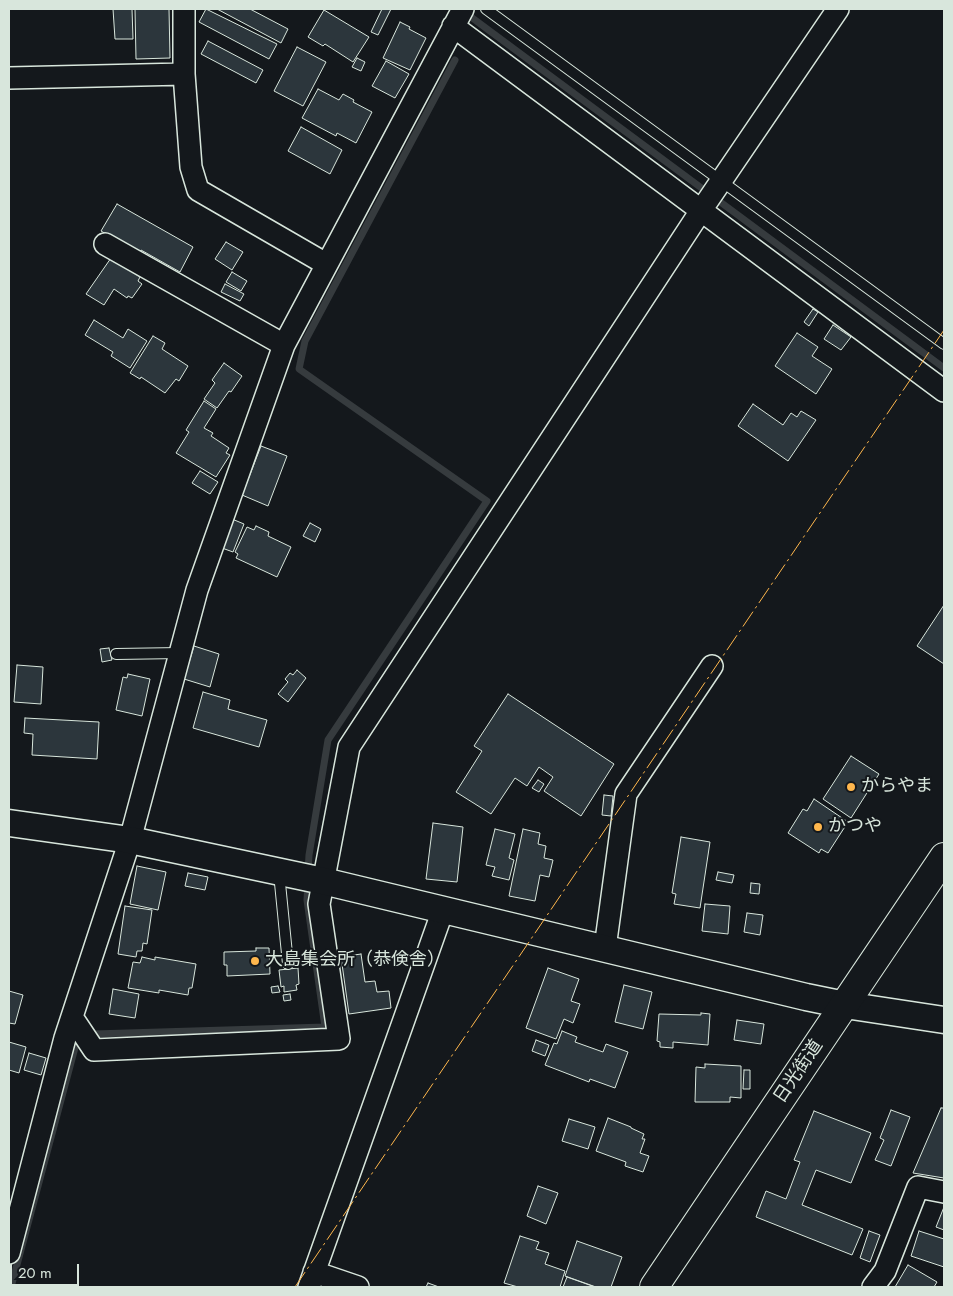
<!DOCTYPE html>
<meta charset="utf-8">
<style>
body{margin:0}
#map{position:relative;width:953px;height:1296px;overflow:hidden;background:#14181c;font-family:Jost,sans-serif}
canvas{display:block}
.frame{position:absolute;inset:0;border:10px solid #d8e6dc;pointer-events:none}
.scale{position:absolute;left:10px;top:1264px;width:69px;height:22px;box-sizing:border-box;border:2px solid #d8e6dc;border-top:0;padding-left:6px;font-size:15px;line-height:18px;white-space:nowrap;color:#d8e6dc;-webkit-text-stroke:4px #14181c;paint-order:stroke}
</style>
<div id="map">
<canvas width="953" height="1296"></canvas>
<div class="frame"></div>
<div class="scale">20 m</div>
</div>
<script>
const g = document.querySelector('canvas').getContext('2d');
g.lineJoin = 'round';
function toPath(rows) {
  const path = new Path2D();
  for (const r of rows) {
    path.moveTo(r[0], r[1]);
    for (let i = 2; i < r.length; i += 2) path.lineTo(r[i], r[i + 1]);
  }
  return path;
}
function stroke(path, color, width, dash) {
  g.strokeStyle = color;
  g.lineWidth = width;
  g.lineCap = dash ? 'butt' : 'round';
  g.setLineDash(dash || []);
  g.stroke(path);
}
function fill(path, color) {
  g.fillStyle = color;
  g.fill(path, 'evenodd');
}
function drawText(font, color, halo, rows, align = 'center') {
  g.font = font + ' Jost,"Noto Sans JP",sans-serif';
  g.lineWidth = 4;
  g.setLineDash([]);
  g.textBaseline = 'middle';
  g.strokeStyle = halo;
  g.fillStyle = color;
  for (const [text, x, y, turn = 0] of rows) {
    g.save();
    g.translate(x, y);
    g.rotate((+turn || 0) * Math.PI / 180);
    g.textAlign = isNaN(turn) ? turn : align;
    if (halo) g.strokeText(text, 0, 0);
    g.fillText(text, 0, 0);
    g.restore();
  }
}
const stream = toPath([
 [471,17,944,368],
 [308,873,309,855,328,740,487,501,299,369,305,341,455,60],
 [11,1287,77,1040,94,1034,325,1027,307,900,308,883]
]);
const building = toPath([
 [113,9,132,9,133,39,115,39,113,9],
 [135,9,169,9,170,58,136,59,135,9],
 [206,9,277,44,269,59,199,22,206,9],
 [217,9,250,9,288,29,281,43,217,9],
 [382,9,391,9,378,35,371,32,382,9],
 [324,10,369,37,353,62,325,44,323,46,308,37,324,10],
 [400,22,410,27,409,29,426,38,410,70,383,58,400,22],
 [208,41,263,70,256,83,201,54,208,41],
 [297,47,326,62,303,106,274,91,297,47],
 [357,58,365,62,361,71,352,67,357,58],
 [386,61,409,74,395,98,372,86,386,61],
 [318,89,339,100,343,94,354,100,353,102,372,112,356,143,337,133,336,136,302,118,318,89],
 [301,127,342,150,330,174,288,151,301,127],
 [117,204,193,247,180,272,141,250,139,253,101,231,117,204],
 [226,242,243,252,232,270,215,259,226,242],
 [111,258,140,277,138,281,142,284,132,298,128,296,127,298,114,289,104,305,86,294,111,258],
 [232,272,247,281,241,291,226,282,232,272],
 [225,284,244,294,240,301,221,292,225,284],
 [813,309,818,312,809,326,804,322,813,309],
 [94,320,123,338,128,329,147,341,130,368,111,356,113,352,85,335,94,320],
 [833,325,851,337,841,350,824,339,833,325],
 [797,333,818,347,812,356,832,369,816,394,775,366,797,333],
 [153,336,165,343,162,349,188,366,179,381,176,379,165,393,141,377,140,379,130,373,153,336],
 [224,363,242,376,231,392,229,391,217,408,204,399,215,383,212,380,224,363],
 [204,401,216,409,204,428,213,433,211,436,229,448,226,453,230,455,216,477,176,453,189,432,186,430,204,401],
 [753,404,783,425,791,413,797,417,801,411,816,420,788,461,738,426,753,404],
 [261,446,287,456,268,506,242,495,261,446],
 [200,471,218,482,210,494,192,483,200,471],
 [232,519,244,524,233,552,222,548,232,519],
 [310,523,321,529,315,542,303,536,310,523],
 [256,526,269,532,268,536,291,547,277,577,236,558,238,554,235,552,247,527,254,530,256,526],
 [944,605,944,664,917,646,944,605],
 [194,646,219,654,210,687,184,679,194,646],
 [109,648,112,660,102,662,100,649,109,648],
 [17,665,43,667,41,704,14,702,17,665],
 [297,670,306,678,288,702,278,694,288,682,285,679,290,673,293,675,297,670],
 [128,674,150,679,142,716,116,710,123,677,127,678,128,674],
 [203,692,230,700,228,709,267,720,259,747,193,728,203,692],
 [508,694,614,764,581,816,544,791,553,777,539,767,527,786,515,778,491,814,456,792,482,751,474,746,508,694],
 [25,718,99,722,97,759,32,755,33,734,24,733,25,718],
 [851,756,879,774,851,818,823,799,851,756],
 [538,780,544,784,539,792,532,788,538,780],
 [604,795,613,796,611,816,602,815,604,795],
 [814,799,848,822,828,853,821,849,819,853,788,833,803,809,807,811,814,799],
 [433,823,463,827,457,882,426,879,433,823],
 [495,829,515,834,509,858,514,860,509,880,492,876,495,867,486,865,495,829],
 [523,829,540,833,538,844,546,846,544,858,553,860,549,877,540,875,535,901,509,896,523,829],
 [681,837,710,842,700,908,674,904,676,894,672,893,681,837],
 [137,866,166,872,158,910,130,904,137,866],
 [718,872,734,875,732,883,716,880,718,872],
 [188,873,208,877,205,890,185,886,188,873],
 [751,883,760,884,759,894,750,893,751,883],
 [705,904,730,906,728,934,702,931,705,904],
 [125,906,152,910,147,944,143,943,142,951,137,951,136,957,118,954,125,906],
 [747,913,763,915,760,935,744,932,747,913],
 [256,948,269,948,270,974,227,976,227,965,224,965,224,952,256,951,256,948],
 [361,954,365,982,375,981,377,992,389,991,391,1008,349,1014,341,957,361,954],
 [142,957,155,960,155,957,196,964,192,988,189,988,188,995,159,990,159,993,128,988,133,962,140,963,142,957],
 [298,968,299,984,296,985,297,990,284,992,284,986,281,987,279,970,298,968],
 [548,968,579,979,571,1001,580,1004,573,1023,564,1019,556,1039,526,1028,548,968],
 [624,985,652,992,643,1029,615,1022,624,985],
 [278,986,280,992,272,993,271,987,278,986],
 [113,989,139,994,135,1018,109,1014,113,989],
 [9,991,23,995,15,1024,9,1023,9,991],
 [290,994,291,1000,284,1001,283,995,290,994],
 [701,1013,710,1014,708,1045,673,1042,673,1048,660,1047,660,1042,657,1041,659,1014,701,1015,701,1013],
 [737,1020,764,1024,761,1044,734,1040,737,1020],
 [562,1031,577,1037,575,1042,603,1052,606,1044,628,1052,615,1088,590,1079,589,1082,545,1065,554,1043,557,1044,562,1031],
 [536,1040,549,1045,545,1056,532,1051,536,1040],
 [9,1042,26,1047,19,1073,9,1070,9,1042],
 [29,1053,46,1058,41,1075,24,1070,29,1053],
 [705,1064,741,1066,741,1098,730,1097,730,1102,695,1102,696,1067,705,1068,705,1064],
 [744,1070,750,1070,750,1089,743,1089,744,1070],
 [941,1108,944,1108,944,1178,913,1173,941,1108],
 [891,1110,910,1117,891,1166,875,1160,884,1140,880,1138,891,1110],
 [814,1111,871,1133,851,1183,816,1170,802,1205,863,1229,852,1255,756,1217,766,1191,786,1199,800,1162,794,1160,814,1111],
 [608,1118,631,1127,631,1128,644,1134,642,1139,645,1139,640,1153,649,1156,643,1172,625,1166,626,1162,596,1151,608,1118],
 [569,1119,595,1127,588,1149,562,1141,569,1119],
 [538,1186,558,1193,546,1224,527,1216,538,1186],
 [944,1207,944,1230,936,1227,944,1207],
 [869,1231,880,1235,870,1262,860,1258,869,1231],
 [919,1231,944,1239,944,1267,911,1256,919,1231],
 [520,1236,539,1242,536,1249,549,1253,545,1264,565,1271,560,1287,518,1287,504,1283,520,1236],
 [577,1241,622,1257,611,1287,596,1287,565,1276,577,1241],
 [908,1265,937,1282,934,1287,895,1287,908,1265],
 [567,1277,595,1287,563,1287,567,1277],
 [428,1283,439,1287,426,1287,428,1283]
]);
const service = toPath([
 [486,9,944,344],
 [116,654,180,653],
 [279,873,288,964]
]);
const minor = toPath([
 [184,9,184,74,191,167,198,190,326,264],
 [453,26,944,391],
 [9,78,184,74],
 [105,244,284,345],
 [605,948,626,794,712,666],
 [72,1017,94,1050,339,1039,319,904,349,747,702,209,838,9],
 [9,1253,65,1038,130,840,197,590,284,345,463,9],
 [314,1272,358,1287],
 [309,1287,443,910],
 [873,1287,885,1271,918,1187,944,1192]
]);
const tertiary = toPath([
 [9,823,130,840,323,881,806,997,845,1005,944,1020]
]);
const trunk = toPath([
 [654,1287,944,857]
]);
const power = toPath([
 [295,1287,944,330]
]);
const markers = [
 [851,787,5,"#ffb74d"],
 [818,827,5,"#ffb74d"],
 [255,961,5,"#ffb74d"]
];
const poiNames = [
 ["からやま",861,787],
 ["かつや",828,827],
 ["大島集会所（恭倹舎）",265,961]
];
const streetNames = [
 ["日光街道",799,1072,-56]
];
stroke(stream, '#363b3e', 7);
fill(building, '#2c363c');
stroke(building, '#d8e6dc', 1);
stroke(service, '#d8e6dc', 12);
stroke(minor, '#d8e6dc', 24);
stroke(tertiary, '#d8e6dc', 29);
stroke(trunk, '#d8e6dc', 30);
stroke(service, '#14181c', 10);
stroke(minor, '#14181c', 21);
stroke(tertiary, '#14181c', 26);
stroke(trunk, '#14181c', 28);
stroke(power, '#ffb74d', 1, [18, 4, 2.5, 4]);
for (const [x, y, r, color] of markers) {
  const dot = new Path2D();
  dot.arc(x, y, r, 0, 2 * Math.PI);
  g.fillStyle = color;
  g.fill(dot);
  stroke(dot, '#14181c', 2);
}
drawText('18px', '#d8e6dc', '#14181c', poiNames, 'left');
drawText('18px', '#d8e6dc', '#14181c', streetNames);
</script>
